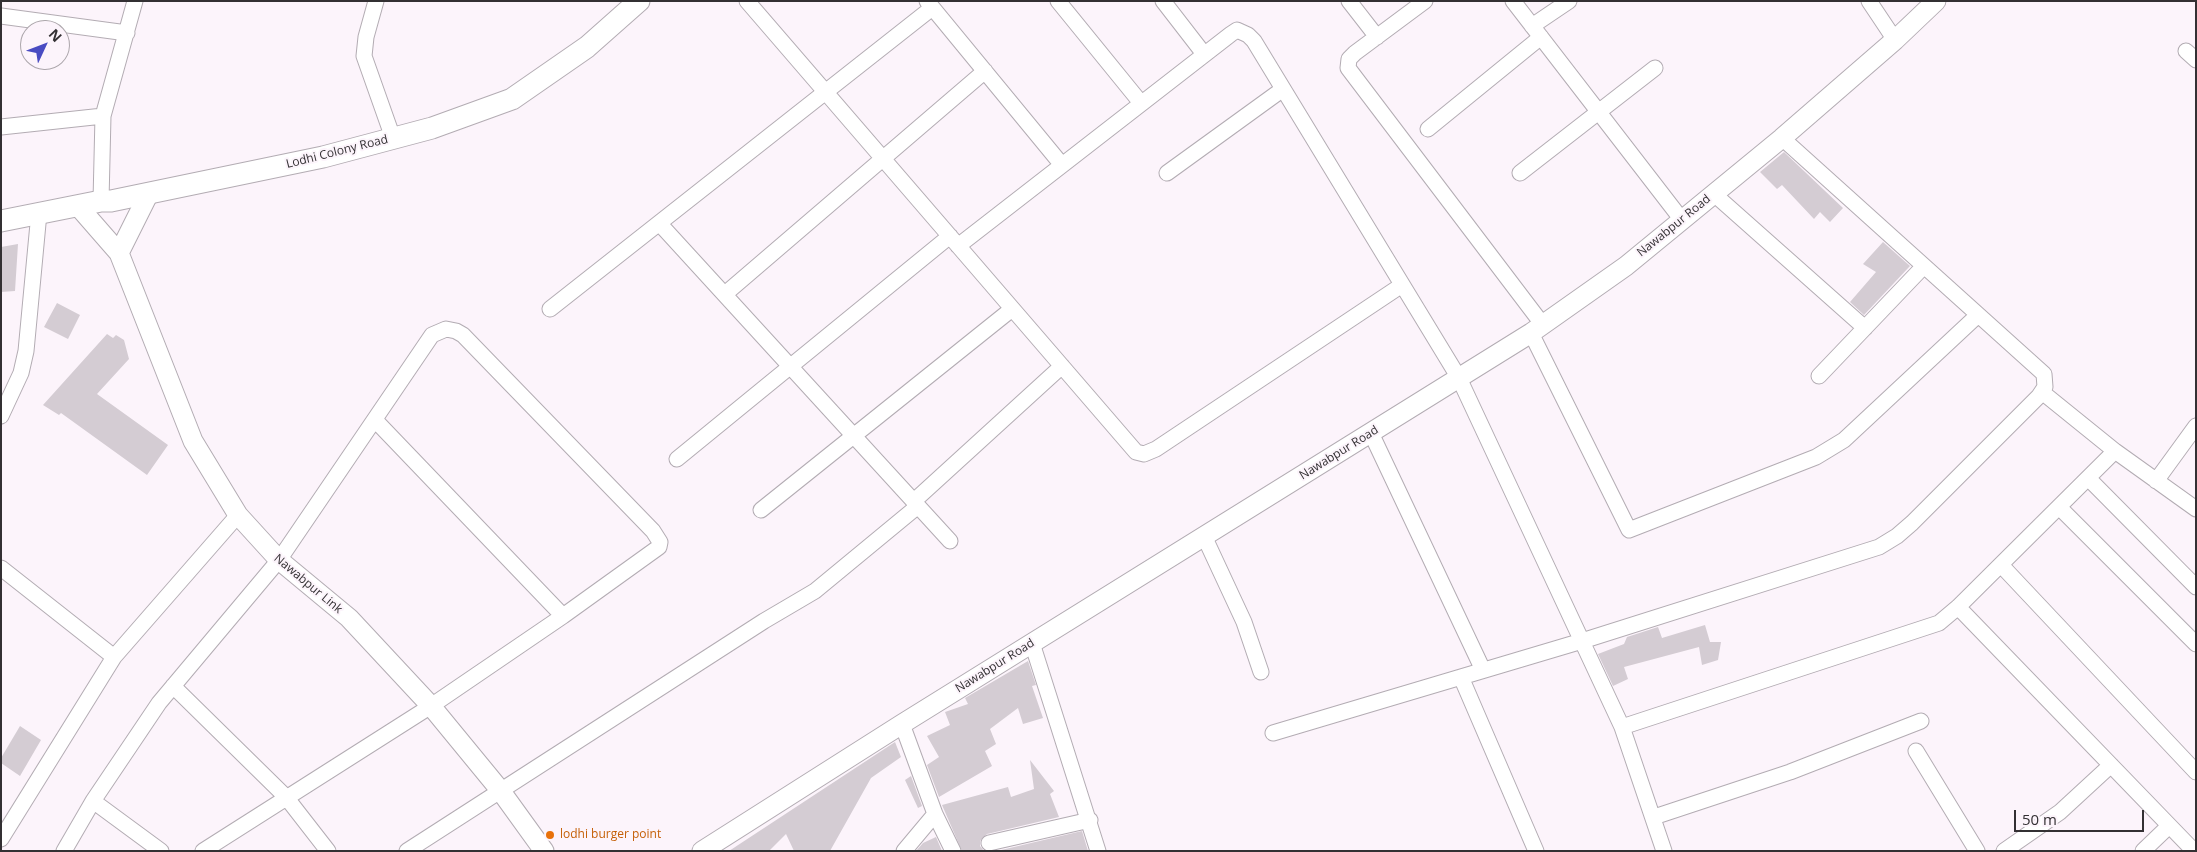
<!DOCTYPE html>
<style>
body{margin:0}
#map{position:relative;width:2197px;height:852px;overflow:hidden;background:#fcf4fb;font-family:"Open Sans",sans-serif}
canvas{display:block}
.frame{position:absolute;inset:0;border:2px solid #333033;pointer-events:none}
.north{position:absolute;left:20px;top:20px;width:50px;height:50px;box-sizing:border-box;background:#fcf4fb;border:1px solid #aca6ab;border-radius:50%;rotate:47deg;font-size:14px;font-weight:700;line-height:20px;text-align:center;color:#333033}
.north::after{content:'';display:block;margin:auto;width:18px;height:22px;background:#494cc2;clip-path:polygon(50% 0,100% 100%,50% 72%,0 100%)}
.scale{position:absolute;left:2014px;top:810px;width:130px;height:22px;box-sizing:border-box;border:2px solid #333033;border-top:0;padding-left:6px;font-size:15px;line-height:18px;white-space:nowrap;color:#333033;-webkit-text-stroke:4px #fcf4fb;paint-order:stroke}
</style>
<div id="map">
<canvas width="2197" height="852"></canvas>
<div class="frame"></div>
<div class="north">N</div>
<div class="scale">50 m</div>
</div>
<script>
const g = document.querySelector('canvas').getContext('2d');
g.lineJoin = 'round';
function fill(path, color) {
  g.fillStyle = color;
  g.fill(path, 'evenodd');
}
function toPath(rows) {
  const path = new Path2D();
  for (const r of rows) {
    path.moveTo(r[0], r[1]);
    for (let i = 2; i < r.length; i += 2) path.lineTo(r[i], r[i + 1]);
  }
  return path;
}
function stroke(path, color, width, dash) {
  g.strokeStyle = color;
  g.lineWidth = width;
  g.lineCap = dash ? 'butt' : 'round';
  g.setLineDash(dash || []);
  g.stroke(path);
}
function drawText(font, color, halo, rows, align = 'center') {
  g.font = font + ' "Open Sans",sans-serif';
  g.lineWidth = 4;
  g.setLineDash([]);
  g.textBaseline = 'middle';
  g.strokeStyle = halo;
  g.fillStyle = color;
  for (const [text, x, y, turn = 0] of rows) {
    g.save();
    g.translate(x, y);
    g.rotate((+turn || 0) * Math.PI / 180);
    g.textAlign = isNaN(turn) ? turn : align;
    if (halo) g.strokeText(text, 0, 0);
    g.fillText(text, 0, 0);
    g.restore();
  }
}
const building = toPath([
 [1784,152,1843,208,1830,222,1820,212,1814,219,1782,185,1777,189,1760,172],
 [1883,242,1910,266,1864,315,1850,302,1876,272,1863,264],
 [18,244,15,291,1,292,1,247],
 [57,303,80,315,68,339,44,327],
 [107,334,113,338,116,335,124,340,129,359,97,394,168,445,147,475,61,413,59,415,43,405],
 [1705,625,1710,642,1721,642,1718,660,1702,665,1699,647,1624,667,1628,679,1613,686,1598,654,1624,644,1627,637,1658,627,1662,638],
 [1028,661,1036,685,1032,686,1043,718,1023,724,1018,708,990,729,996,744,985,751,992,766,939,797,927,765,939,757,927,736,950,725,945,712,968,704,965,698],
 [20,726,41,740,20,776,1,763,1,758],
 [895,742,901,757,871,778,830,851,794,851,786,834,769,851,729,851],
 [1030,760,1054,791,1050,794,1059,817,987,834,980,841,980,846,984,851,962,851,942,805,1008,787,1011,797,1034,789],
 [911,776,922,806,918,808,905,780],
 [1082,831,1088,851,997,851],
 [936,837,942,851,916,851,923,843]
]);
const minor = toPath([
 [376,1,366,37,364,56,393,138],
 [747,1,1136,452,1144,454,1156,449,1402,285],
 [927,1,1062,165],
 [1058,1,1141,103],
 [1163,1,1204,54],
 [1349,1,1377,37],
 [1425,1,1355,53,1349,59,1348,68,1543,325],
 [1513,1,1682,220],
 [1869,1,1895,40],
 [1,16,127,33],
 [1532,26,1569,1],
 [2186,51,2196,60],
 [1,127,103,116],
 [1428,129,1541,37],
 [1167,173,1283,89],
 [1520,173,1655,68],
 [1714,194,1865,328],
 [101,201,103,116,135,1],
 [659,223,950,541],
 [958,246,1231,34,1237,30,1248,35,1254,41,1459,378,1622,727,1664,851],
 [725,294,985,71],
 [550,309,932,8],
 [1531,333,1629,530,1816,457,1844,440,1978,315],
 [1819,376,1924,266],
 [2042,392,2115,451,2196,509],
 [1,416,21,373,26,351,39,213],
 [376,421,563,616],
 [1371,433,1483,670],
 [677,459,950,236],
 [2088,478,2196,587],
 [2156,481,2196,426],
 [914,501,1062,366],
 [2059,507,2196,644],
 [761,510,1012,309],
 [1204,536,1244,622,1261,672],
 [2001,565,2196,772],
 [1,568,114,657],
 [1958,607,2194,851],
 [1032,643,1098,851],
 [1461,677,1536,851],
 [173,686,286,797,328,851],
 [902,724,935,814,953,851],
 [1622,727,1939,623,1958,607,2115,451],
 [1273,733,1582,641,1879,547,1897,536,1912,523,2039,396,2045,387,2044,374,1782,138],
 [1916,751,1977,851],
 [93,801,161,851],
 [1654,817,1790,772,1921,721],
 [1,839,114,657,238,515],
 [989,843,1090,820],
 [64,851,93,801,159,703,279,560,432,335,446,329,456,331,463,335,653,531,660,542,659,547,563,616,431,706,203,851],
 [407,851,764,621,815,591,918,506],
 [904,851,935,814],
 [2004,851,2060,812,2111,765],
 [2143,851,2169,826]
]);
const tertiary = toPath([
 [78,206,119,253,193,441,238,515,279,560,349,618,431,706,500,790,544,851],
 [119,253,149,193],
 [702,851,902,724,1531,333,1626,266,1782,138,1895,40,1936,1]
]);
const secondary = toPath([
 [1,221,101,201,111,201,323,157,432,128,512,99,587,47,639,1]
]);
const markers = [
 [550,835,5,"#e8710a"]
];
const streetNames = [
 ["Lodhi Colony Road",337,152,-14],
 ["Nawabpur Road",1674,226,-39],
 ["Nawabpur Road",1339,453,-32],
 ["Nawabpur Link",308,584,40],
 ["Nawabpur Road",995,666,-32]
];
const foodNames = [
 ["lodhi burger point",560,835]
];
fill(building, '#d4ccd3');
stroke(minor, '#b3acb3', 17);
stroke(tertiary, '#b3acb3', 21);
stroke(secondary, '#b3acb3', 23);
stroke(minor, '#fff', 15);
stroke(tertiary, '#fff', 19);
stroke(secondary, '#fff', 21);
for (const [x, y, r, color] of markers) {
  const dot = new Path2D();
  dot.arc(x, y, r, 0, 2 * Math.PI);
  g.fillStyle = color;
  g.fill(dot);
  stroke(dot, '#fcf4fb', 2);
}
drawText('12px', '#333033', '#fcf4fb', streetNames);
drawText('12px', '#c56008', '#fcf4fb', foodNames, 'left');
</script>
